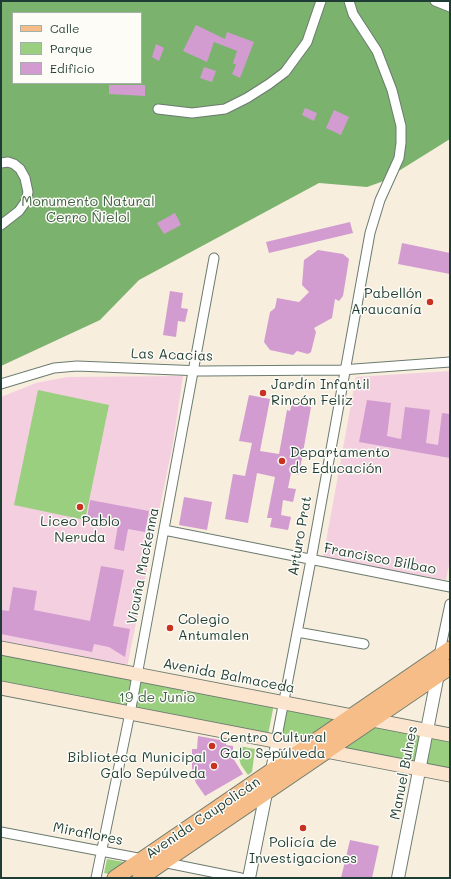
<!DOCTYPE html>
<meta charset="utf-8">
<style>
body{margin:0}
#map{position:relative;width:451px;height:879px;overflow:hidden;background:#f7eedd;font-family:Mali,sans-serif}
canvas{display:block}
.frame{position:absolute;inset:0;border:2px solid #1f3d34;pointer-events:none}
.legend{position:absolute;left:12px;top:12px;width:130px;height:72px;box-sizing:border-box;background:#fdfcf7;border:1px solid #a4b0a9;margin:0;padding:5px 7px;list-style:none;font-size:12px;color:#1f3d34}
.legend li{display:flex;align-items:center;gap:8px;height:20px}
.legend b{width:20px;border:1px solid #a4b0a9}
</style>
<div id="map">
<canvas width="451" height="879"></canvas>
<div class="frame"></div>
<ul class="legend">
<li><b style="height:5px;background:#f7bd88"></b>Calle</li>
<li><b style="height:11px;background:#9acf80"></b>Parque</li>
<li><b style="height:11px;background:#d29cd1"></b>Edificio</li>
</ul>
</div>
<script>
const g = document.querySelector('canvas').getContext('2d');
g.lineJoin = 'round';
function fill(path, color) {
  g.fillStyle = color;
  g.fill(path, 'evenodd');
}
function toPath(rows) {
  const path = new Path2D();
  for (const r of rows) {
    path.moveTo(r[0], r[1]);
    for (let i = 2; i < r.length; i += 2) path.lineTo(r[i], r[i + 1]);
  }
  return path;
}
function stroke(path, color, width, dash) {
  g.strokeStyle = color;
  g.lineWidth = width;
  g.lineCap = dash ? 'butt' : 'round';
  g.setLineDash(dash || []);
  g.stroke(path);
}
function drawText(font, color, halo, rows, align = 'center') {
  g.font = font + ' Mali,sans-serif';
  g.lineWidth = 3;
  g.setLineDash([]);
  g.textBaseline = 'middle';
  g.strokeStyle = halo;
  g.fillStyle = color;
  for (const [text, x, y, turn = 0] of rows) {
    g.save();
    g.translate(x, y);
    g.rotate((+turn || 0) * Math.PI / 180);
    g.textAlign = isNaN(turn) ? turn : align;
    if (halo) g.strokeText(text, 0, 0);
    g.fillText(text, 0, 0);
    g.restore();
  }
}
const built = toPath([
 [450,371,450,560,446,580,323,558,356,377],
 [183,376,173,443,127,667,1,642,1,397,36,383,67,377]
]);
const green = toPath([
 [38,390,109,405,85,520,14,505],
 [1,651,132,677,127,708,1,684],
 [139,677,274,704,268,735,133,711],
 [286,707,343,718,308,743,280,737],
 [374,722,423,734,417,765,333,749],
 [429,736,450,739,450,770,423,764],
 [239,746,255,749,252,772,248,775,241,765,238,755],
 [107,859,124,862,109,874,104,873]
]);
const forest = toPath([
 [1,1,450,1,450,139,381,182,367,187,319,183,139,280,100,320,1,366],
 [13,13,141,13,141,83,13,83]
]);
const building = toPath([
 [196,25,225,39,227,32,254,42,240,78,232,74,236,65,233,63,237,51,214,42,207,62,183,51],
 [156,44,164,48,159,61,152,57],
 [204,67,216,71,212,82,200,78],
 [109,85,145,85,145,96,109,94],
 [305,108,317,113,314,121,302,115],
 [334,110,349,117,341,135,326,128],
 [175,213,181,225,164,234,157,223],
 [350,222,353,233,269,253,266,242],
 [402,243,450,253,450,274,398,264],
 [318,250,343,254,349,259,343,296,339,301,335,299,332,318,314,328,316,332,311,352,308,354,297,351,293,355,270,350,264,342,270,312,275,308,277,298,299,302,309,292,302,285,304,260],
 [170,291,183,293,181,308,188,309,185,322,178,321,176,337,163,335],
 [249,395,270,399,260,451,279,454,287,410,290,411,292,403,311,407,299,475,291,473,288,488,296,489,293,502,283,500,281,515,291,517,288,530,270,527,272,518,267,518,275,477,257,473,248,523,225,519,233,474,245,476,252,443,239,441],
 [367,400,391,403,387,436,401,439,405,407,430,410,426,443,438,445,442,413,450,414,450,458,359,442],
 [184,497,212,502,207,530,179,525],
 [90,500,149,511,145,532,128,529,124,551,114,549,118,525,87,519],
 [101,566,124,570,113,626,130,629,125,657,109,647,94,644,92,652,1,634,1,610,9,611,13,587,37,591,34,610,90,621],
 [198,736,226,741,226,745,233,746,233,758,243,774,205,796,196,783,192,772,192,749,197,749],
 [350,840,379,846,372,878,341,878]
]);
const minor = toPath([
 [435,1,450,7],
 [158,109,192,113,225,109,247,98,269,84,285,72,307,42,321,1],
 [1,163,8,162,14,164,20,169,25,178,28,192,26,201,19,211,1,225],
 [1,384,54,368,77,366,202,371,341,370,450,362],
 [164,530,450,587],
 [297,632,364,644],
 [439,656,450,604],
 [270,773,311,560,370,233,380,200,399,158,401,143,401,126,392,90,377,51,353,14,349,1],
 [1,832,143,859],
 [162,862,241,878],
 [96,878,131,708,214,258]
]);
const tertiary = toPath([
 [249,878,266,793],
 [398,878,438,674]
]);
const secondary = toPath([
 [1,648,450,735],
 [1,688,450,775]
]);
const primary = toPath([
 [115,878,450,649],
 [140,878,450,667]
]);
const markers = [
 [430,302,4,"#c8321e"],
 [263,393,4,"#c8321e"],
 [282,461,4,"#c8321e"],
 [80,507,4,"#c8321e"],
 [170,628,4,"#c8321e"],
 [212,746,4,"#c8321e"],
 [214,766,4,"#c8321e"],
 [303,828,4,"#c8321e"]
];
const parkNames = [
 ["Monumento Natural",88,202],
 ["Cerro Ñielol",88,218],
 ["19 de Junio",157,698]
];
const poiNames = [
 ["Pabellón",422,294,"right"],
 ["Araucanía",422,310,"right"],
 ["Jardín Infantil",271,385],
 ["Rincón Feliz",271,401],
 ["Departamento",290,453],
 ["de Educación",290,469],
 ["Liceo Pablo",80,522,"center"],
 ["Neruda",80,538,"center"],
 ["Colegio",178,620],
 ["Antumalen",178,636],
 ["Centro Cultural",220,738],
 ["Galo Sepúlveda",220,754],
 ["Biblioteca Municipal",206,758,"right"],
 ["Galo Sepúlveda",206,774,"right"],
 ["Policía de",303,843,"center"],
 ["Investigaciones",303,859,"center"]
];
const streetNames = [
 ["Las Acacias",172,355,2],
 ["Arturo Prat",300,536,-80],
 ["Francisco Bilbao",380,559,11],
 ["Vicuña Mackenna",143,566,-79],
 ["Avenida Balmaceda",229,676,11],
 ["Manuel Bulnes",404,773,-79],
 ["Avenida Caupolicán",203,818,-34],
 ["Miraflores",88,834,11]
];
fill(built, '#f3cfdf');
fill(green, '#9acf80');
fill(forest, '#7bb26e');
fill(building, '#d29cd1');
stroke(minor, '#6b7b6f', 11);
stroke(tertiary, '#6b7b6f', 14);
stroke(secondary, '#6b7b6f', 15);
stroke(primary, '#6b7b6f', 17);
stroke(minor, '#fff', 9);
stroke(tertiary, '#fff', 12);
stroke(secondary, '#fce5cf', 13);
stroke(primary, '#f7bd88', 15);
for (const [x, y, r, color] of markers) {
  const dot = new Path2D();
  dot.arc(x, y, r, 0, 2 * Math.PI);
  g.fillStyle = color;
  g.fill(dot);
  stroke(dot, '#fdfcf7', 1.5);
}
drawText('14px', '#3e6247', '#fdfcf7', parkNames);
drawText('14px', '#1f3d34', '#fdfcf7', poiNames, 'left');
drawText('14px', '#1f3d34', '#fdfcf7', streetNames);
</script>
